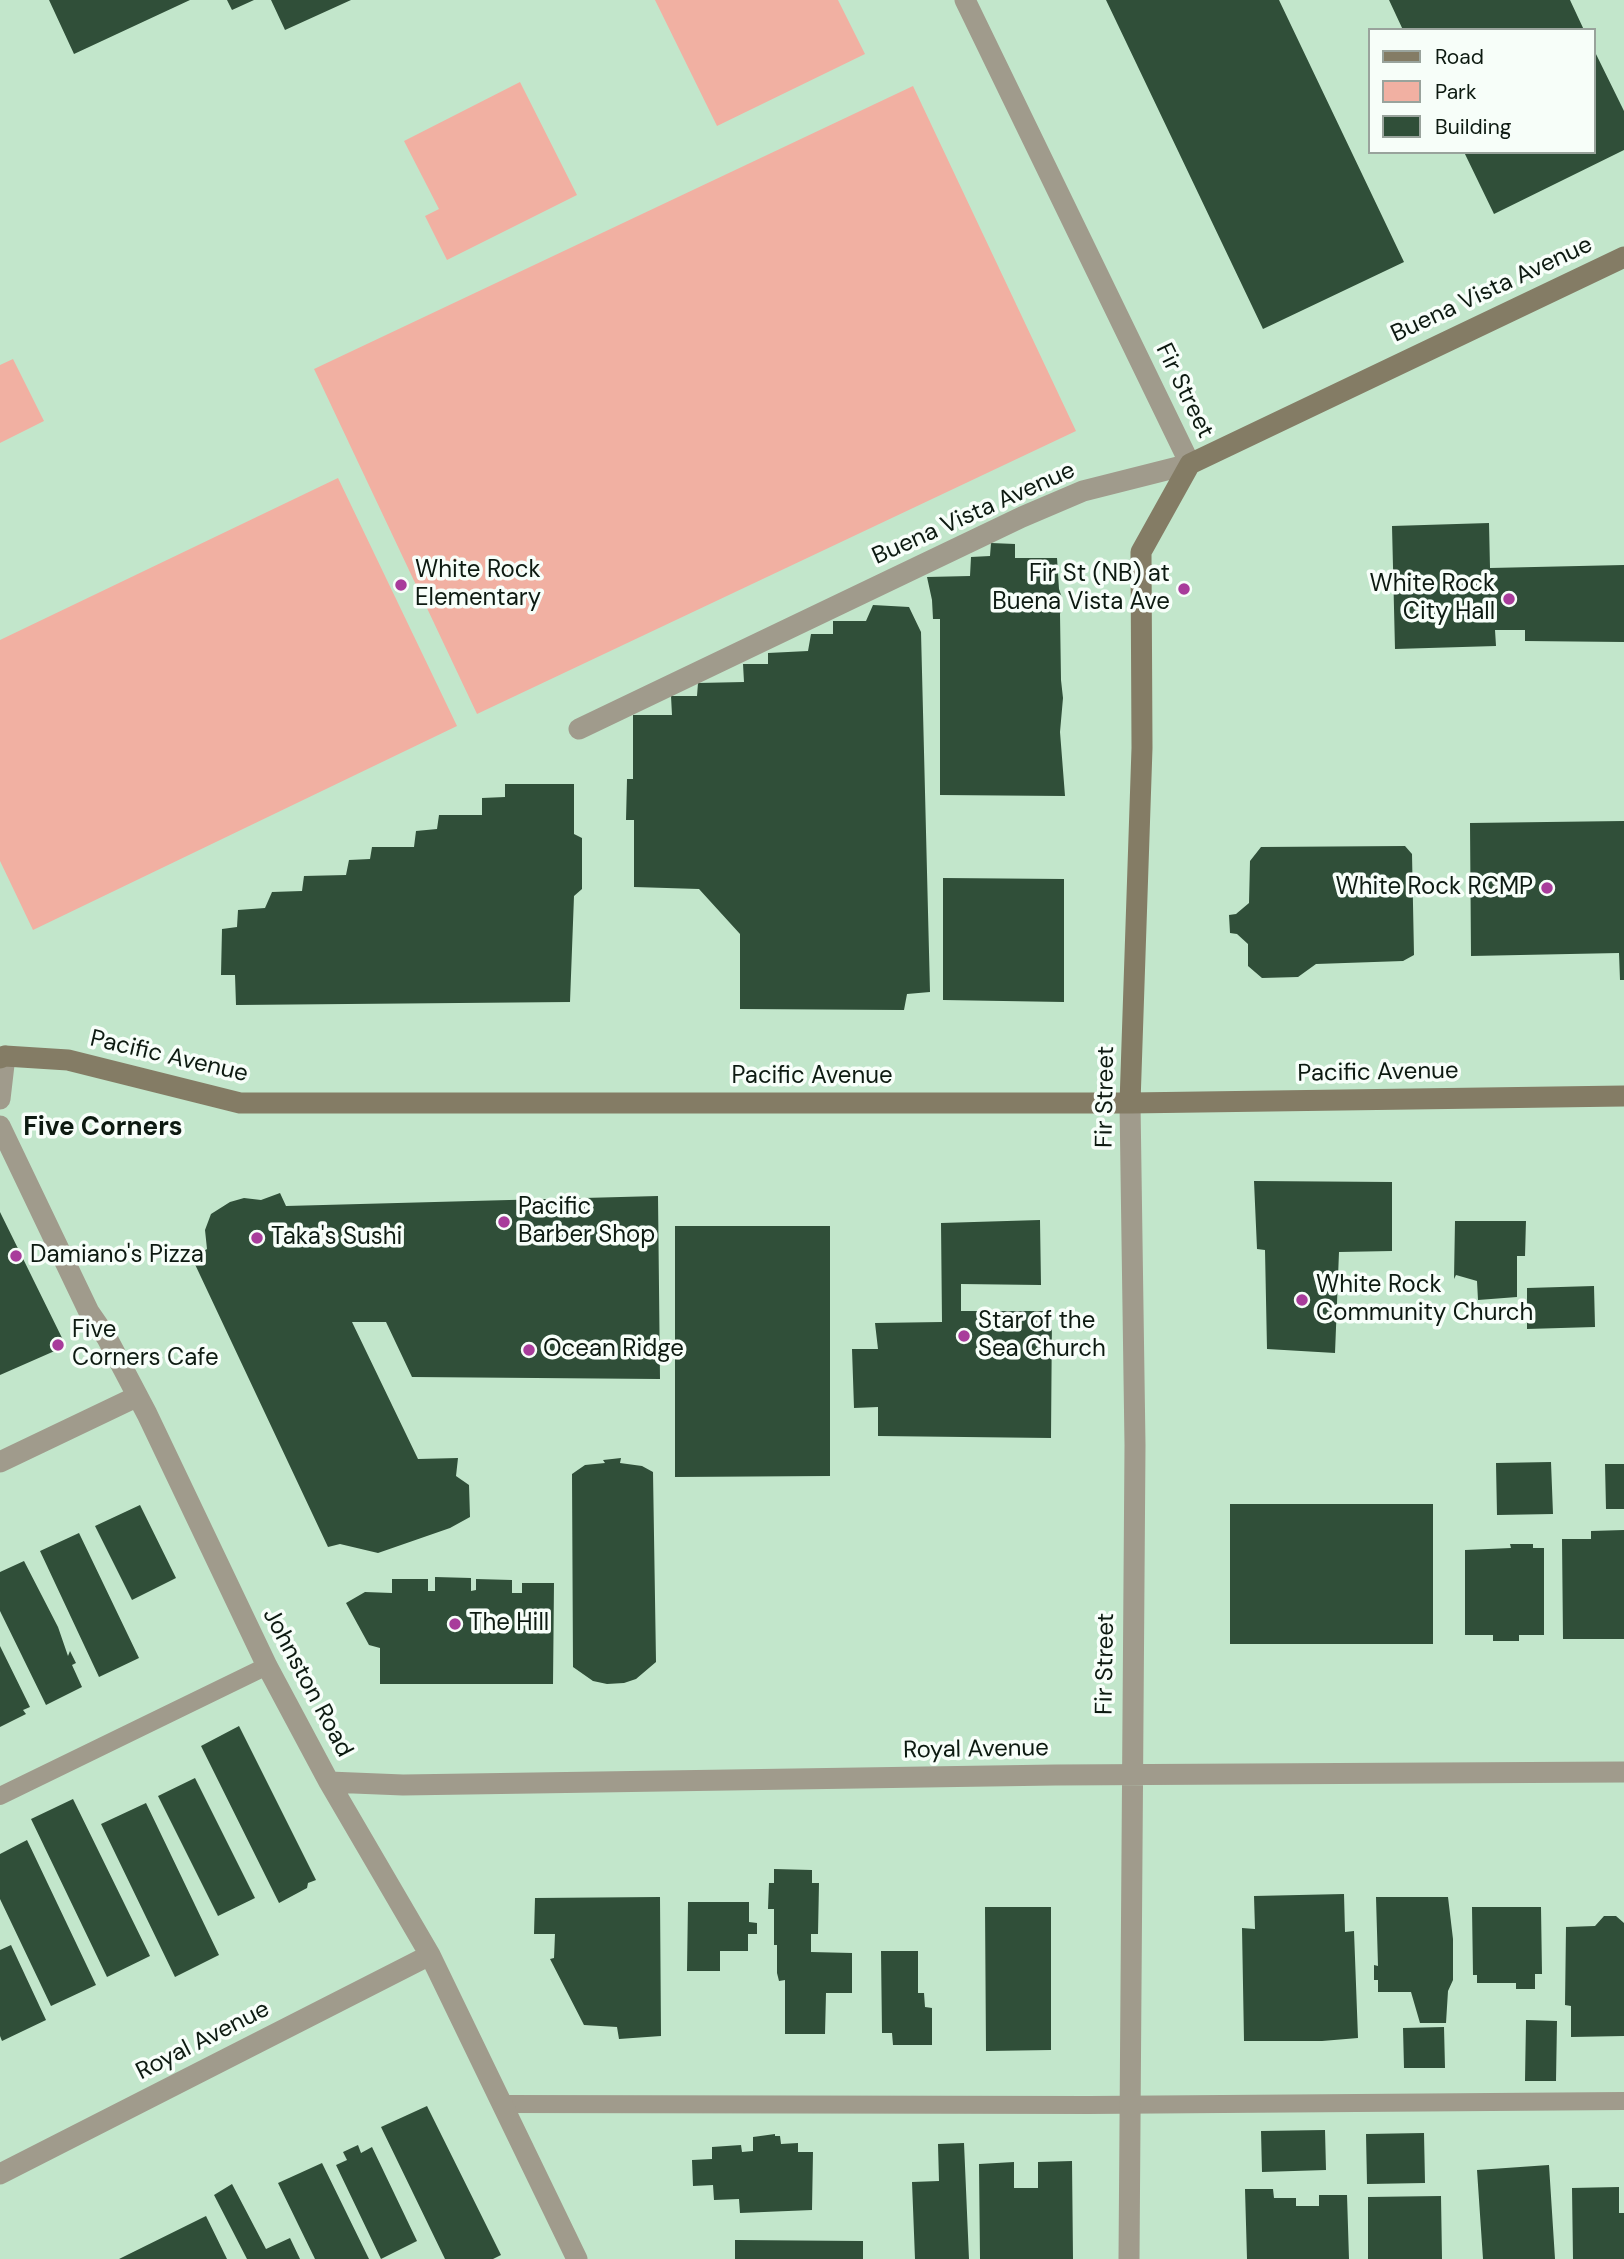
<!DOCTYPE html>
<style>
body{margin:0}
#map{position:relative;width:1624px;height:2259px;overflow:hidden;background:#c2e6cb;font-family:"DM Sans",sans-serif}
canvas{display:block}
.legend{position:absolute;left:1368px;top:28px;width:228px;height:126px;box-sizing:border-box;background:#f7fef9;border:2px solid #99a39c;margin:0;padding:9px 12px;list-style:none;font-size:21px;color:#0d1a11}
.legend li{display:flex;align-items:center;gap:14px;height:35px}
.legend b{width:35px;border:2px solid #99a39c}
</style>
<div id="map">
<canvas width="1624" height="2259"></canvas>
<ul class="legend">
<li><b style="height:9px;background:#847c65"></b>Road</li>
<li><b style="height:19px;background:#f1b0a2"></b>Park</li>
<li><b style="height:19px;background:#304f39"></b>Building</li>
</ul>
</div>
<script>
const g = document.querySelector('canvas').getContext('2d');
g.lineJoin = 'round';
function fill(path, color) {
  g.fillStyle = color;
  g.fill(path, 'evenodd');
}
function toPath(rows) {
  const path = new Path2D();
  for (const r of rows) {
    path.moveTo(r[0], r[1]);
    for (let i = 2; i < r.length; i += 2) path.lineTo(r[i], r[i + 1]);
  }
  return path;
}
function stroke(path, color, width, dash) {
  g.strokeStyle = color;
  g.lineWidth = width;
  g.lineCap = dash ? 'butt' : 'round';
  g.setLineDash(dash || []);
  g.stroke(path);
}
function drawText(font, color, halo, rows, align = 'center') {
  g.font = font + ' "DM Sans",sans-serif';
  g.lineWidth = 7;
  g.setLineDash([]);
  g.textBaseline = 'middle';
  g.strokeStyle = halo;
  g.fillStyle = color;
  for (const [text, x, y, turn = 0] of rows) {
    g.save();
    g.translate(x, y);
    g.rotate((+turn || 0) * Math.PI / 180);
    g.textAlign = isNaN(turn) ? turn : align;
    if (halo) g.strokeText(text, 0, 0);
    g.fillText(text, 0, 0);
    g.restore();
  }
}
const green = toPath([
 [655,0,838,0,865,54,717,126],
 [520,82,577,195,447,260,425,216,439,209,404,141],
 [913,86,1076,431,477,714,314,369],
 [13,359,44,421,0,443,0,365],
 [338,478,457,726,33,930,0,861,0,640]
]);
const building = toPath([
 [49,0,190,0,74,54],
 [227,0,254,0,232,10],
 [271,0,351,0,285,30],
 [1106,0,1279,0,1404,262,1263,329],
 [1389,0,1570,0,1584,30,1403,30],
 [1594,50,1624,111,1624,150,1494,214,1464,152,1594,152],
 [1489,523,1490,568,1624,565,1624,642,1525,641,1525,630,1495,630,1496,646,1395,649,1392,526],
 [991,543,1015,544,1015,558,1057,558,1059,589,1063,601,1060,614,1061,680,1063,698,1060,732,1065,796,940,795,940,619,933,619,932,600,927,577,970,576,971,557,990,556],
 [873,605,909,607,921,632,930,992,907,994,904,1010,740,1009,740,934,699,889,634,887,634,820,626,820,627,779,633,779,633,715,672,715,671,696,697,696,698,683,744,682,743,664,768,664,768,653,808,651,811,634,833,634,833,621,866,621],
 [505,784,574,784,574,834,582,838,582,889,574,896,570,1002,236,1005,235,975,221,975,222,929,237,927,238,910,265,908,272,892,302,891,304,876,346,875,349,860,370,859,372,847,414,847,416,831,437,829,439,815,482,815,482,798,505,797],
 [1624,821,1624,980,1620,980,1619,953,1471,956,1470,823],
 [1405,846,1412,854,1414,955,1403,961,1316,964,1298,977,1262,978,1248,966,1248,944,1237,934,1230,933,1229,915,1236,914,1249,903,1250,861,1261,847],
 [943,878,1064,879,1064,1002,943,1000],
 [1254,1181,1392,1182,1392,1251,1339,1252,1335,1353,1267,1349,1265,1250,1257,1249],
 [280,1193,286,1206,658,1196,660,1379,412,1377,386,1322,352,1322,418,1459,458,1458,456,1476,469,1485,470,1517,450,1528,378,1553,340,1544,328,1547,192,1258,207,1249,205,1230,211,1214,230,1202,244,1198,261,1200],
 [0,1212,66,1346,0,1375],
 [1040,1220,1041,1285,961,1284,961,1311,1052,1311,1051,1438,878,1436,878,1407,854,1408,852,1349,878,1349,875,1323,942,1322,941,1223],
 [1455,1221,1526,1221,1525,1256,1517,1256,1517,1297,1478,1300,1477,1281,1456,1275,1454,1279],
 [675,1226,830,1226,830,1476,675,1477],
 [1594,1286,1595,1327,1527,1329,1527,1288],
 [621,1458,620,1463,642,1466,653,1472,656,1662,636,1679,624,1683,607,1684,593,1681,573,1667,572,1474,585,1465,605,1463,603,1460],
 [1551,1462,1553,1514,1497,1515,1496,1463],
 [1605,1464,1624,1464,1624,1509,1606,1509],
 [1230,1504,1433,1504,1433,1644,1230,1644],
 [140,1505,176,1578,132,1600,95,1526],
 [1624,1530,1624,1639,1563,1639,1562,1539,1591,1539,1591,1531],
 [79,1533,139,1658,99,1677,40,1551],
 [1510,1544,1533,1544,1533,1548,1544,1548,1544,1635,1519,1635,1519,1641,1493,1641,1493,1635,1465,1635,1465,1550,1511,1548],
 [24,1561,58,1627,68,1656,70,1651,76,1663,72,1665,82,1687,46,1705,0,1611,0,1572],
 [435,1577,471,1578,471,1591,476,1590,476,1579,512,1580,512,1593,522,1593,522,1583,554,1583,553,1684,380,1684,380,1648,369,1645,346,1603,365,1592,392,1593,392,1579,428,1579,428,1591,435,1591],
 [0,1646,30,1707,23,1710,26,1714,0,1727],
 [239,1726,316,1880,308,1883,307,1888,279,1903,201,1746],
 [195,1778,255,1898,218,1916,158,1796],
 [73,1799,150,1956,107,1977,31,1819],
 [146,1803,219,1955,175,1977,101,1824],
 [27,1840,96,1985,51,2006,0,1899,0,1854],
 [774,1869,812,1870,812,1883,819,1883,818,1934,811,1934,811,1952,852,1953,852,1993,826,1993,825,2034,785,2034,785,1980,779,1981,777,1973,777,1945,774,1945,774,1909,768,1909,769,1883,774,1883],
 [1344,1894,1345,1932,1354,1931,1358,2038,1322,2041,1244,2041,1242,1928,1255,1929,1254,1896],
 [660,1897,661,2036,619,2039,617,2027,584,2025,550,1959,554,1958,555,1934,534,1934,535,1898],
 [1376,1897,1448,1897,1453,1939,1453,1980,1448,1991,1446,2023,1420,2023,1411,1992,1378,1992,1378,1980,1374,1980,1374,1965,1378,1966],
 [688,1902,749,1902,749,1922,757,1923,757,1934,748,1934,748,1951,720,1951,720,1971,687,1971],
 [985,1907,1051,1907,1051,2050,986,2051],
 [1472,1907,1541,1907,1542,1974,1535,1974,1535,1989,1516,1989,1516,1983,1477,1983,1477,1975,1473,1975],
 [1604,1916,1616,1916,1624,1923,1624,2036,1571,2037,1571,2006,1565,2005,1566,1927,1595,1926],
 [11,1945,46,2020,2,2041,0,2036,0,1950],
 [881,1951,918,1951,918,1993,924,1993,925,2007,932,2008,932,2045,893,2045,892,2033,882,2033],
 [1526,2020,1557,2021,1556,2081,1525,2081],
 [1444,2027,1445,2068,1404,2068,1403,2028],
 [427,2106,501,2255,493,2259,445,2259,381,2127],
 [1325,2130,1326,2170,1262,2172,1261,2131],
 [1424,2133,1425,2183,1367,2184,1366,2134],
 [775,2134,775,2136,780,2136,781,2144,798,2143,798,2152,813,2152,812,2210,740,2213,739,2199,714,2200,713,2185,693,2186,692,2160,712,2159,712,2147,741,2145,742,2152,753,2151,753,2137],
 [964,2143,969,2259,915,2259,912,2182,939,2181,938,2144],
 [358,2145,361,2153,372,2147,417,2241,381,2259,336,2165,347,2160,343,2152],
 [1072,2161,1073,2259,980,2259,979,2164,1014,2162,1014,2188,1038,2188,1038,2162],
 [322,2163,369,2259,315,2259,278,2183],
 [1549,2165,1555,2259,1483,2259,1477,2170],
 [232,2184,266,2249,290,2238,300,2259,247,2259,214,2195],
 [1619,2187,1619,2213,1624,2213,1624,2259,1573,2259,1572,2188],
 [1245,2189,1273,2189,1274,2198,1296,2198,1296,2206,1319,2206,1319,2195,1347,2195,1349,2259,1247,2259],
 [1441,2196,1442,2259,1368,2259,1368,2197],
 [206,2216,227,2259,119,2259],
 [735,2240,863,2241,863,2259,735,2259]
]);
const lane = toPath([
 [0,1796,267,1666],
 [503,2104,1089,2105,1624,2101]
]);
const street = toPath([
 [579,729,1022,517,1083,491,1190,464,965,0],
 [0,1099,5,1056],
 [0,1126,89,1312,107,1338,147,1414,267,1666,329,1782,430,1955,577,2259],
 [0,1462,136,1397],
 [329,1782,403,1785,1055,1775,1624,1772],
 [0,2174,430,1955],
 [1129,2259,1135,1445,1130,1103]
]);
const secondary = toPath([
 [0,1058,5,1056,68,1060,240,1103,1130,1103,1624,1096],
 [1130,1103,1142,748,1141,552,1190,464,1624,257]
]);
const markers = [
 [401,585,7,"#a83c9b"],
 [1184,589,7,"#a83c9b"],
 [1509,599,7,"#a83c9b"],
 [1547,888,7,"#a83c9b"],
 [504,1222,7,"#a83c9b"],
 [257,1238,7,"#a83c9b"],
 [16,1256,7,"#a83c9b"],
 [1302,1300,7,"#a83c9b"],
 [964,1336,7,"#a83c9b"],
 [58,1345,7,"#a83c9b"],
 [529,1350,7,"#a83c9b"],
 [455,1624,7,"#a83c9b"]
];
const streetNames = [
 ["Buena Vista Avenue",1492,290,-25],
 ["Fir Street",1184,391,64],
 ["Buena Vista Avenue",974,514,-24],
 ["Pacific Avenue",169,1057,13],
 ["Pacific Avenue",1378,1073,-1],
 ["Pacific Avenue",812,1077],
 ["Fir Street",1106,1097,-89],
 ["Fir Street",1106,1664,-89],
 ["Johnston Road",307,1683,62],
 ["Royal Avenue",976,1750,-1],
 ["Royal Avenue",203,2041,-27]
];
const poiNames = [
 ["White Rock",415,571],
 ["Elementary",415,599],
 ["Fir St (NB) at",1170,575,"right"],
 ["Buena Vista Ave",1170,603,"right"],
 ["White Rock",1495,585,"right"],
 ["City Hall",1495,613,"right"],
 ["White Rock RCMP",1533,888,"right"],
 ["Pacific",518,1208],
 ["Barber Shop",518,1236],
 ["Taka's Sushi",271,1238],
 ["Damiano's Pizza",30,1256],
 ["White Rock",1316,1286],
 ["Community Church",1316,1314],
 ["Star of the",978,1322],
 ["Sea Church",978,1350],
 ["Five",72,1331],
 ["Corners Cafe",72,1359],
 ["Ocean Ridge",543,1350],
 ["The Hill",469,1624]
];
const neighbourhoodNames = [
 ["Five Corners",103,1128]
];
fill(green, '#f1b0a2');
fill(building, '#304f39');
stroke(lane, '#a09b8c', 18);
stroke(street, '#a09b8c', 21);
stroke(secondary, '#847c65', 21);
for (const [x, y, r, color] of markers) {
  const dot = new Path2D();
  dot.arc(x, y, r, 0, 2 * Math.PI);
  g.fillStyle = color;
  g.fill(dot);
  stroke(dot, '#f7fef9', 2.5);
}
drawText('24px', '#0d1a11', '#f7fef9', streetNames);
drawText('24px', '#0d1a11', '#f7fef9', poiNames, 'left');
drawText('bold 26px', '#0d1a11', '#f7fef9', neighbourhoodNames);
</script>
